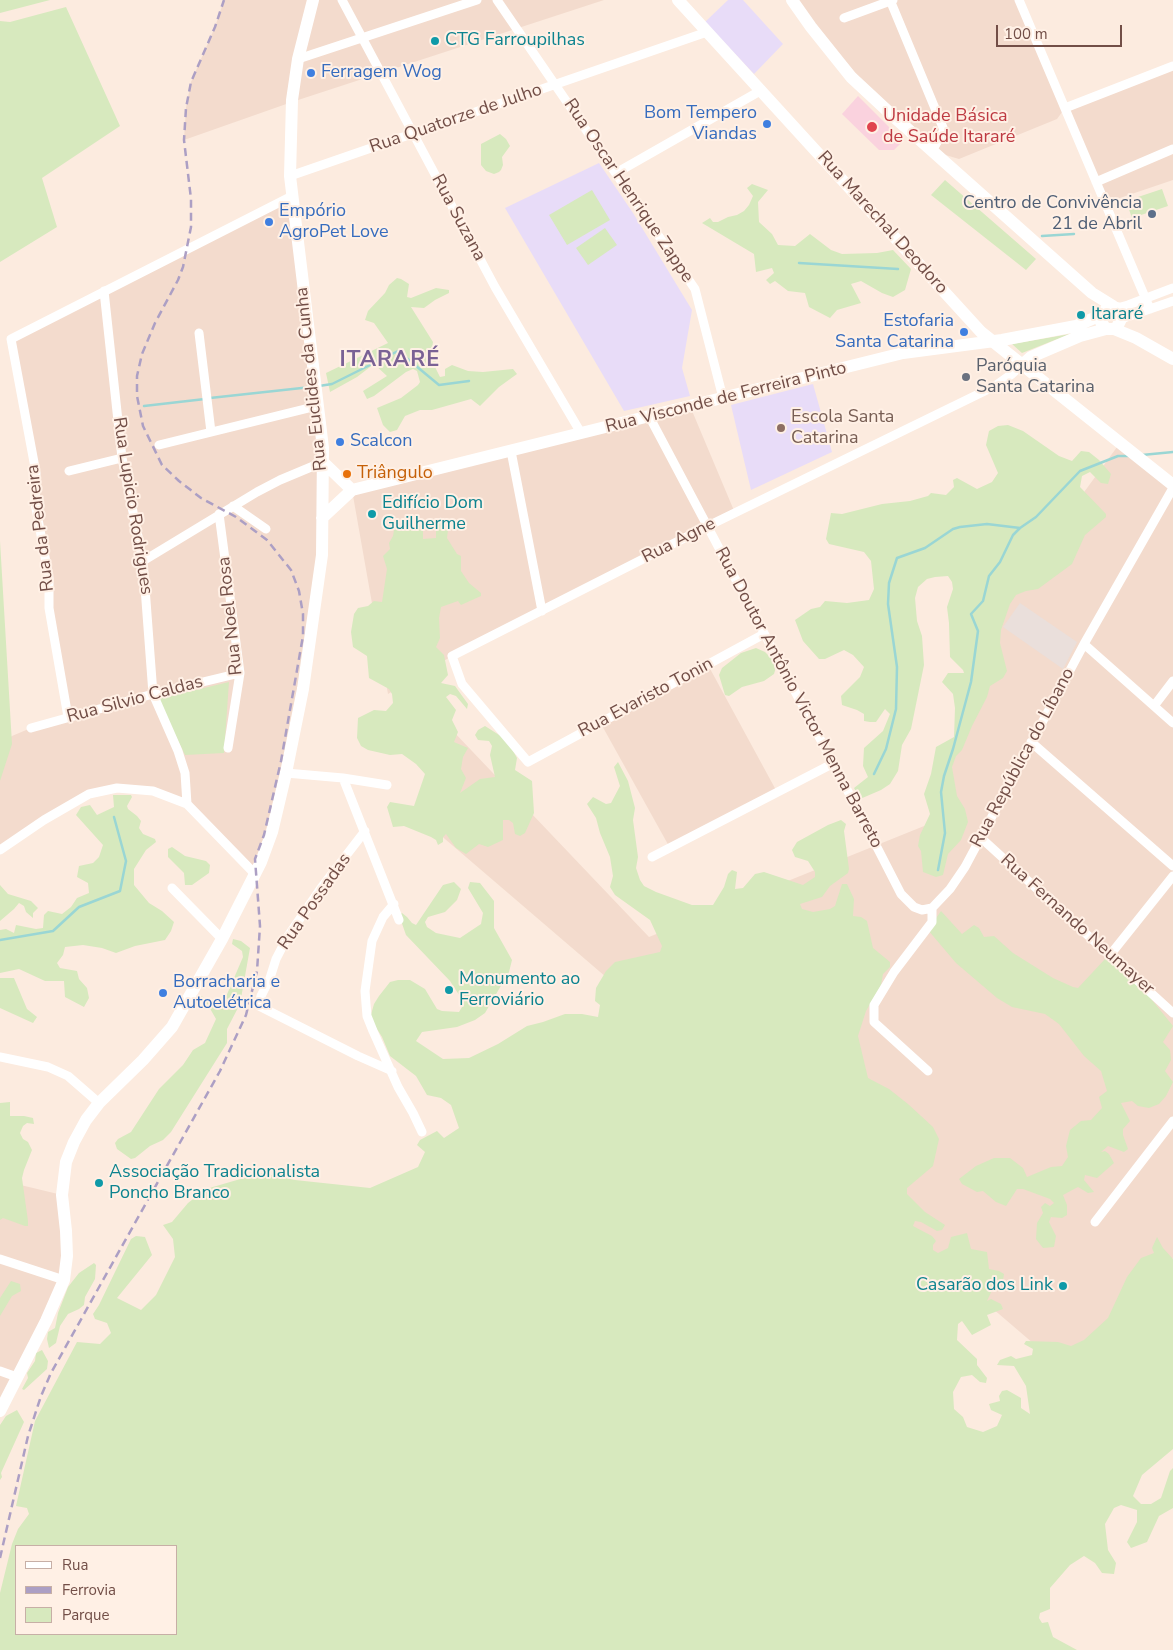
<!DOCTYPE html>
<meta charset="utf-8">
<style>
body{margin:0}
#map{position:relative;width:1173px;height:1650px;overflow:hidden;background:#fcebdf;font-family:"Nunito Sans",sans-serif}
canvas{display:block}
.legend{position:absolute;left:15px;top:1545px;width:162px;height:90px;box-sizing:border-box;background:#fff0e5;border:1px solid #c7afa6;margin:0;padding:6px 9px;list-style:none;font-size:15px;color:#724e47}
.legend li{display:flex;align-items:center;gap:10px;height:25px}
.legend b{width:25px;border:1px solid #c7afa6}
.scale{position:absolute;left:996px;top:25px;width:126px;height:22px;box-sizing:border-box;border:2px solid #724e47;border-top:0;padding-left:6px;font-size:15px;line-height:18px;white-space:nowrap;color:#724e47;-webkit-text-stroke:4px #fff0e5;paint-order:stroke}
</style>
<div id="map">
<canvas width="1173" height="1650"></canvas>
<ul class="legend">
<li><b style="height:6px;background:#fff"></b>Rua</li>
<li><b style="height:6px;background:#ac9fc4"></b>Ferrovia</li>
<li><b style="height:14px;background:#d7e9be"></b>Parque</li>
</ul>
<div class="scale">100 m</div>
</div>
<script>
const g = document.querySelector('canvas').getContext('2d');
g.lineJoin = 'round';
function fill(path, color) {
  g.fillStyle = color;
  g.fill(path, 'evenodd');
}
function toPath(rows) {
  const path = new Path2D();
  for (const r of rows) {
    path.moveTo(r[0], r[1]);
    for (let i = 2; i < r.length; i += 2) path.lineTo(r[i], r[i + 1]);
  }
  return path;
}
function stroke(path, color, width, dash) {
  g.strokeStyle = color;
  g.lineWidth = width;
  g.lineCap = dash ? 'butt' : 'round';
  g.setLineDash(dash || []);
  g.stroke(path);
}
function drawText(font, color, halo, rows, align = 'center') {
  g.font = font + ' "Nunito Sans",sans-serif';
  g.lineWidth = 4;
  g.setLineDash([]);
  g.textBaseline = 'middle';
  g.strokeStyle = halo;
  g.fillStyle = color;
  for (const [text, x, y, turn = 0] of rows) {
    g.save();
    g.translate(x, y);
    g.rotate((+turn || 0) * Math.PI / 180);
    g.textAlign = isNaN(turn) ? turn : align;
    if (halo) g.strokeText(text, 0, 0);
    g.fillText(text, 0, 0);
    g.restore();
  }
}
const residential = toPath([
 [224,0,604,0,292,102,184,140,186,108,191,82,215,27],
 [792,0,1019,0,1065,108,1173,66,1173,180,1105,203,1065,108,1057,119,959,159,932,151,893,116],
 [292,196,323,448,322,555,306,670,255,874,187,804,153,791,117,788,89,794,0,850,0,741,31,728,68,717,35,503,36,473,11,339],
 [690,406,735,513,452,656,388,694,352,490],
 [1120,443,1173,485,1173,1258,1076,1380,438,833,452,730,649,937,934,822,997,611],
 [708,665,777,792,670,848,600,722],
 [0,1180,62,1195,65,1277,0,1411]
]);
const industrial = toPath([
 [1020,603,1077,642,1063,669,1003,627]
]);
const education = toPath([
 [728,0,743,0,783,44,754,74,705,22],
 [599,163,633,213,692,310,682,368,690,396,624,411,505,208],
 [813,384,832,452,751,490,731,405]
]);
const medical = toPath([
 [858,96,903,141,894,150,879,150,842,114]
]);
const green = toPath([
 [0,0,50,0,0,13],
 [66,7,120,126,42,178,57,227,0,262,0,21,10,22],
 [500,134,506,139,510,146,502,157,503,165,501,170,499,172,494,174,486,171,481,165,481,144],
 [945,180,1036,259,1026,270,931,195],
 [752,184,768,190,758,202,759,222,772,234,778,245,795,246,810,234,831,250,842,254,877,253,893,250,911,269,905,290,893,297,882,293,861,281,851,284,861,303,837,310,830,318,809,307,805,293,788,291,775,281,770,284,766,280,774,273,772,268,756,272,754,254,702,223,710,218,713,222,718,222,728,217,737,215,744,211,749,205,753,196,747,188],
 [1162,189,1168,206,1132,218,1126,201],
 [592,190,610,220,567,245,549,215],
 [605,228,617,245,588,265,576,248],
 [397,278,401,279,409,284,407,297,411,298,436,288,449,290,449,293,435,300,424,308,411,307,433,342,431,355,436,360,435,367,440,377,445,376,445,369,452,365,468,371,483,372,513,369,517,374,499,387,480,406,471,399,432,410,420,410,405,416,397,430,390,432,383,425,377,408,401,398,418,385,420,382,417,371,413,369,406,372,374,396,367,399,363,391,387,376,374,364,357,377,330,392,326,373,388,343,374,323,365,320,368,311,385,293,389,285],
 [1070,334,1022,353,1012,344],
 [1008,425,1023,431,1059,456,1072,461,1081,451,1089,452,1099,460,1111,474,1108,484,1101,483,1090,472,1082,476,1080,487,1106,514,1106,517,1085,535,1072,564,1038,589,1026,591,1016,595,1010,604,1001,630,1000,643,1007,671,1003,678,990,686,987,697,972,726,962,750,956,756,952,767,957,796,965,809,968,822,961,840,948,854,943,875,936,877,923,872,921,851,918,846,920,835,930,814,924,794,931,774,936,747,954,737,955,708,953,694,942,682,948,673,964,673,963,670,950,657,949,623,947,607,953,589,952,582,948,576,935,577,927,579,918,587,915,598,917,621,922,636,924,665,911,729,902,745,898,771,890,784,881,790,860,799,854,788,868,777,863,766,864,748,883,731,890,714,885,709,876,722,870,722,864,721,864,714,857,710,842,705,841,696,860,677,864,667,853,655,844,650,825,659,819,659,803,641,795,620,811,609,820,607,825,601,847,603,869,600,874,589,871,561,864,552,829,544,826,539,831,513,842,514,882,504,910,501,928,496,931,493,946,495,954,487,953,480,957,478,977,489,992,482,998,473,986,445,989,431,998,426],
 [436,523,449,523,447,538,457,554,461,556,461,571,469,583,481,593,481,596,461,605,458,601,441,607,439,618,440,638,436,647,444,655,448,675,441,683,455,686,468,704,467,709,456,696,450,694,446,697,456,710,452,720,458,732,454,742,468,748,463,757,461,769,466,778,460,793,480,779,495,777,490,755,492,746,489,741,478,740,475,735,478,730,485,726,507,740,517,758,515,770,532,781,534,813,525,833,520,836,515,834,513,823,509,820,503,820,503,840,488,847,479,844,466,854,456,848,446,834,443,837,443,842,438,845,436,840,431,837,404,826,393,827,387,807,390,802,414,806,425,774,416,764,402,754,390,755,368,750,361,746,357,738,358,718,374,710,386,711,393,703,392,694,389,689,369,678,367,656,353,647,351,632,354,614,358,608,368,606,374,601,382,602,387,569,383,556,390,549,389,543,393,536,394,530,423,525,423,539,436,538],
 [0,541,12,744,0,781],
 [756,648,765,652,773,660,776,667,774,674,764,681,742,687,729,696,725,695,719,675,722,668,741,653],
 [229,682,224,753,185,755,158,699],
 [618,762,628,781,635,808,633,820,638,857,636,868,640,880,644,886,656,892,692,905,713,905,724,887,728,874,732,870,737,872,735,889,743,888,755,874,764,872,803,885,815,877,815,872,808,861,795,857,792,850,797,842,828,825,841,820,846,824,844,831,849,869,848,873,830,886,822,897,800,904,802,909,813,912,830,909,835,906,842,884,847,884,854,899,853,916,861,917,867,921,873,948,890,962,890,967,883,974,881,985,866,1011,858,1036,868,1078,889,1089,908,1104,933,1127,939,1139,933,1166,907,1188,907,1194,925,1212,945,1225,942,1230,937,1231,921,1222,915,1221,913,1226,932,1236,936,1241,933,1245,933,1250,938,1253,948,1248,951,1237,967,1233,971,1249,987,1252,989,1269,999,1271,1004,1274,1003,1280,994,1286,987,1301,991,1299,1001,1304,1003,1309,987,1315,991,1325,972,1335,962,1321,958,1324,957,1340,977,1359,977,1365,987,1378,986,1383,980,1382,972,1375,961,1377,953,1392,954,1409,963,1417,967,1427,983,1432,997,1426,1002,1415,991,1410,989,1404,1000,1401,999,1396,1002,1391,1007,1390,1021,1398,1021,1408,1030,1414,1026,1386,1014,1366,997,1365,1000,1360,1011,1356,1016,1359,1032,1355,1033,1349,1024,1344,1026,1341,1058,1342,1071,1346,1084,1340,1108,1318,1127,1277,1141,1258,1154,1253,1152,1248,1157,1237,1163,1248,1173,1259,1173,1449,1142,1475,1133,1496,1141,1504,1151,1504,1161,1498,1170,1471,1173,1468,1173,1508,1159,1516,1147,1542,1131,1548,1127,1542,1137,1522,1137,1510,1121,1505,1114,1508,1105,1524,1108,1550,1116,1563,1114,1574,1102,1573,1095,1563,1084,1556,1070,1565,1050,1588,1050,1609,1040,1613,1039,1618,1042,1623,1048,1622,1053,1637,1077,1650,0,1650,0,1593,12,1544,18,1529,29,1514,27,1508,16,1506,35,1421,77,1342,100,1344,111,1333,107,1323,95,1319,93,1314,99,1305,131,1239,136,1236,145,1237,152,1255,117,1298,141,1310,156,1295,175,1257,173,1239,163,1225,172,1222,188,1203,206,1189,261,1173,295,1180,370,1188,418,1167,425,1152,417,1145,420,1140,437,1131,444,1138,459,1128,451,1105,441,1098,427,1095,416,1076,390,1056,382,1037,370,1018,374,1004,379,996,390,982,398,980,410,980,425,989,437,1009,442,1011,459,1012,462,1007,463,1001,450,981,406,935,399,915,402,913,407,917,412,923,416,925,443,885,454,882,461,889,457,900,445,912,428,917,425,922,427,927,436,933,460,938,481,924,483,913,468,888,470,882,480,883,494,901,494,928,512,960,509,972,485,1013,475,1020,457,1027,422,1032,416,1041,443,1059,469,1058,498,1044,527,1026,543,1022,565,1014,582,1014,598,1017,600,1005,595,1001,596,988,606,971,615,962,660,952,662,946,650,920,615,895,610,887,613,876,610,857,600,833,596,818,587,804,593,797,606,804,611,803,620,786,614,767],
 [16,1546,176,1546,176,1634,16,1634],
 [113,795,131,795,132,797,127,806,128,809,137,816,141,821,139,828,143,834,155,839,156,842,146,850,134,869,134,885,149,903,162,911,174,922,171,931,165,940,135,946,116,953,102,948,83,945,65,947,63,955,57,963,60,968,77,971,79,979,87,988,89,998,84,1007,65,997,64,981,45,981,19,969,0,973,0,930,6,929,14,933,16,925,36,929,43,928,44,915,48,911,62,914,71,907,77,898,89,893,88,883,77,877,79,866,93,863,99,857,103,845,76,815,81,807,90,805,97,815,114,807],
 [172,847,185,856,206,861,210,865,209,873,192,885,185,885,184,873,168,857,168,849],
 [0,885,8,894,31,901,38,908,33,913,33,918,26,912,24,906,19,903,14,909,0,921],
 [941,911,962,934,974,925,979,928,984,937,994,936,1013,953,1053,978,1073,987,1078,988,1106,958,1135,979,1173,1026,1163,1042,1170,1050,1171,1060,1165,1071,1173,1082,1166,1096,1159,1104,1149,1108,1138,1106,1132,1101,1121,1103,1130,1121,1123,1129,1123,1135,1128,1149,1124,1152,1108,1146,1101,1152,1105,1151,1109,1154,1114,1163,1097,1178,1085,1175,1084,1180,1094,1192,1088,1193,1078,1187,1063,1195,1067,1205,1067,1215,1062,1218,1051,1217,1049,1222,1056,1236,1054,1247,1043,1248,1036,1239,1037,1223,1043,1213,1041,1207,1045,1203,1050,1206,1054,1203,1050,1199,1023,1189,1017,1189,1006,1206,996,1202,983,1191,977,1192,962,1184,959,1179,976,1166,994,1158,1010,1158,1023,1168,1027,1177,1051,1167,1062,1166,1068,1157,1066,1146,1070,1130,1081,1121,1091,1120,1102,1108,1099,1097,1107,1091,1101,1071,1084,1056,1059,1024,1045,1014,1012,1007,997,998,956,963,928,930],
 [233,939,241,941,250,948,240,1004,227,1029,227,1043,171,1132,163,1140,150,1146,135,1158,131,1159,117,1149,115,1143,118,1139,131,1132,159,1089,183,1065,193,1050,205,1043,216,1019,208,1005,199,998,200,995,213,1004,222,1006,243,957,242,951,232,944],
 [0,978,14,978,27,1009,37,1017,33,1023,0,1008],
 [10,1102,10,1116,24,1116,33,1118,34,1124,27,1123,23,1126,20,1133,23,1139,28,1142,32,1150,24,1170,22,1178,28,1221,28,1226,25,1226,3,1218,0,1220,0,1103],
 [94,1263,96,1265,95,1279,85,1297,84,1305,79,1309,68,1314,60,1326,56,1343,49,1348,47,1339,48,1332,55,1328,58,1313,68,1287,79,1273],
 [11,1281,20,1284,21,1291,12,1296,0,1316,0,1298],
 [42,1350,48,1361,47,1369,24,1390,22,1389,28,1378,27,1373,35,1361,36,1353],
 [17,1410,24,1422,1,1473,2,1477,0,1480,0,1425,6,1416]
]);
const stream = toPath([
 [1042,236,1074,234],
 [799,263,898,269],
 [319,386,332,384,398,351,439,385,469,381],
 [210,398,311,387],
 [144,406,205,399],
 [1142,455,1173,452],
 [874,774,886,749,896,709,897,667,888,604,889,583,897,558,925,548,953,529,960,527,987,524,1020,528],
 [938,870,945,833,941,792,944,776,953,749,971,682,978,631,971,614,983,601,989,576,1000,562,1013,535,1020,528,1036,517,1080,471,1118,456,1129,456],
 [0,940,53,931,79,907,120,891,126,861,114,817]
]);
const street = toPath([
 [342,0,495,287,581,433],
 [497,0,695,289,723,398],
 [890,0,944,130,932,151],
 [1019,0,1150,309],
 [844,18,893,0],
 [298,59,477,0],
 [1065,108,1173,66],
 [616,173,760,91],
 [290,176,707,32],
 [1096,182,1173,149],
 [104,291,122,458,143,561,153,694,178,751,185,773,187,804],
 [1117,308,1128,305,1173,288],
 [1121,319,1173,301],
 [199,333,211,432],
 [649,416,861,816,901,894,914,907,922,910,932,908],
 [159,445,317,406],
 [511,451,542,611],
 [69,471,122,458],
 [233,506,266,529],
 [219,514,240,673,228,748],
 [143,561,257,492,280,480,323,462],
 [764,634,528,762,462,684,452,656,708,526,995,386,1012,374,1022,365],
 [1084,644,1173,723],
 [1154,706,1173,681],
 [68,717,49,608,49,578,35,503,36,473,11,339,292,196],
 [31,728,153,694,240,673],
 [1031,742,1173,866],
 [286,773,343,778,399,920],
 [343,778,387,785],
 [365,831,321,888,288,936,276,959,270,978,261,996,259,1006,358,1056,392,1071],
 [980,837,1173,1013],
 [0,850,44,820,89,794,117,788,153,791,187,804,255,874],
 [652,857,832,764],
 [172,888,222,939],
 [394,904,383,917,372,941,365,991,366,1004,367,1016,373,1031,398,1087,413,1113,422,1132],
 [1110,955,1173,876],
 [0,1057,48,1067,68,1076,99,1103],
 [928,1071,874,1022,874,1005,894,972,932,922,932,908,950,889,965,867,1084,644,1173,488],
 [1095,1222,1173,1121],
 [0,1259,64,1280],
 [0,1371,17,1377]
]);
const secondary = toPath([
 [678,0,981,332,1173,485],
 [792,0,811,27,851,77,893,116,1092,293,1113,306],
 [1114,329,1136,338,1173,359],
 [1022,365,1031,357,1080,336,1106,329,1114,329,1117,327,1121,319,1122,314,1117,308,1109,307,1102,313,1101,322,1106,329],
 [323,462,352,490],
 [322,518,352,490,903,353,1002,340,1076,326,1101,315],
 [0,1411,46,1321,64,1280,67,1256,66,1231,62,1195,66,1162,74,1142,86,1120,99,1103,143,1060,172,1027,222,939,261,862,272,832,286,773,303,689,322,555,323,448,290,176,292,100,298,59,313,0]
]);
const rail = toPath([
 [0,1558,28,1436,41,1396,51,1373,220,1071,246,1015,257,971,260,926,255,859,264,835,281,761,303,636,303,614,299,591,291,570,267,540,236,517,201,498,179,481,162,465,143,426,137,396,137,376,142,354,155,323,178,280,183,267,191,227,191,199,184,140,186,108,191,82,215,27,224,0]
]);
const markers = [
 [435,41,5,"#0f9aa8"],
 [311,73,5,"#3f7fe0"],
 [767,124,5,"#3f7fe0"],
 [872,127,6,"#e0444e"],
 [1152,214,5,"#5c6f8a"],
 [269,222,5,"#3f7fe0"],
 [1081,315,5,"#0f9aa8"],
 [964,332,5,"#3f7fe0"],
 [966,377,5,"#6b7280"],
 [781,428,5,"#8d6e63"],
 [340,442,5,"#3f7fe0"],
 [347,474,5,"#e8710a"],
 [372,514,5,"#0f9aa8"],
 [449,990,5,"#0f9aa8"],
 [163,993,5,"#3f7fe0"],
 [99,1183,5,"#0f9aa8"],
 [1063,1286,5,"#0f9aa8"]
];
const cultureNames = [
 ["CTG Farroupilhas",445,41],
 ["Itararé",1091,315],
 ["Edifício Dom",382,504],
 ["Guilherme",382,525],
 ["Monumento ao",459,980],
 ["Ferroviário",459,1001],
 ["Associação Tradicionalista",109,1173],
 ["Poncho Branco",109,1194],
 ["Casarão dos Link",1053,1286,"right"]
];
const shopNames = [
 ["Ferragem Wog",321,73],
 ["Bom Tempero",757,114,"right"],
 ["Viandas",757,135,"right"],
 ["Empório",279,212],
 ["AgroPet Love",279,233],
 ["Estofaria",954,322,"right"],
 ["Santa Catarina",954,343,"right"],
 ["Scalcon",350,442],
 ["Borracharia e",173,983],
 ["Autoelétrica",173,1004]
];
const healthNames = [
 ["Unidade Básica",883,117],
 ["de Saúde Itararé",883,138]
];
const streetNames = [
 ["Rua Quatorze de Julho",456,119,-19],
 ["Rua Oscar Henrique Zappe",628,191,56],
 ["Rua Suzana",458,218,62],
 ["Rua Marechal Deodoro",882,223,48],
 ["Rua Euclides da Cunha",312,379,-96],
 ["Rua Visconde de Ferreira Pinto",726,398,-14],
 ["Rua Lupicio Rodrigues",132,506,81],
 ["Rua da Pedreira",41,528,-97],
 ["Rua Agne",679,541,-27],
 ["Rua Noel Rosa",231,616,-96],
 ["Rua Evaristo Tonin",646,698,-28],
 ["Rua Doutor Antônio Victor Menna Barreto",798,698,62],
 ["Rua Silvio Caldas",135,700,-15],
 ["Rua República do Líbano",1023,758,-62],
 ["Rua Possadas",315,902,-55],
 ["Rua Fernando Neumayer",1077,925,42]
];
const serviceNames = [
 ["Centro de Convivência",1142,204],
 ["21 de Abril",1142,225]
];
const worshipNames = [
 ["Paróquia",976,367],
 ["Santa Catarina",976,388]
];
const educationNames = [
 ["Escola Santa",791,418],
 ["Catarina",791,439]
];
const foodNames = [
 ["Triângulo",357,474]
];
const districtNames = [
 ["ITARARÉ",390,361]
];
fill(residential, '#f3dbcd');
fill(industrial, '#eadfdb');
fill(education, '#e8dcf8');
fill(medical, '#fad2de');
fill(green, '#d7e9be');
stroke(stream, '#9ad6d4', 2.5);
stroke(street, '#fff', 9);
stroke(secondary, '#fff', 12);
stroke(rail, '#ac9fc4', 2.5, [8, 5]);
for (const [x, y, r, color] of markers) {
  const dot = new Path2D();
  dot.arc(x, y, r, 0, 2 * Math.PI);
  g.fillStyle = color;
  g.fill(dot);
  stroke(dot, '#fff0e5', 2);
}
drawText('18px', '#0d838f', '#fff0e5', cultureNames, 'left');
drawText('18px', '#366cbe', '#fff0e5', shopNames, 'left');
drawText('18px', '#be3a42', '#fff0e5', healthNames, 'left');
drawText('18px', '#724e47', '#fff0e5', streetNames);
drawText('18px', '#4e5e75', '#fff0e5', serviceNames, 'right');
drawText('18px', '#5b616d', '#fff0e5', worshipNames, 'left');
drawText('18px', '#785e54', '#fff0e5', educationNames, 'left');
drawText('18px', '#c56008', '#fff0e5', foodNames, 'left');
g.letterSpacing = '1px';
drawText('bold 22px', '#7a6295', '#fff0e5', districtNames);
g.letterSpacing = '0px';
</script>
